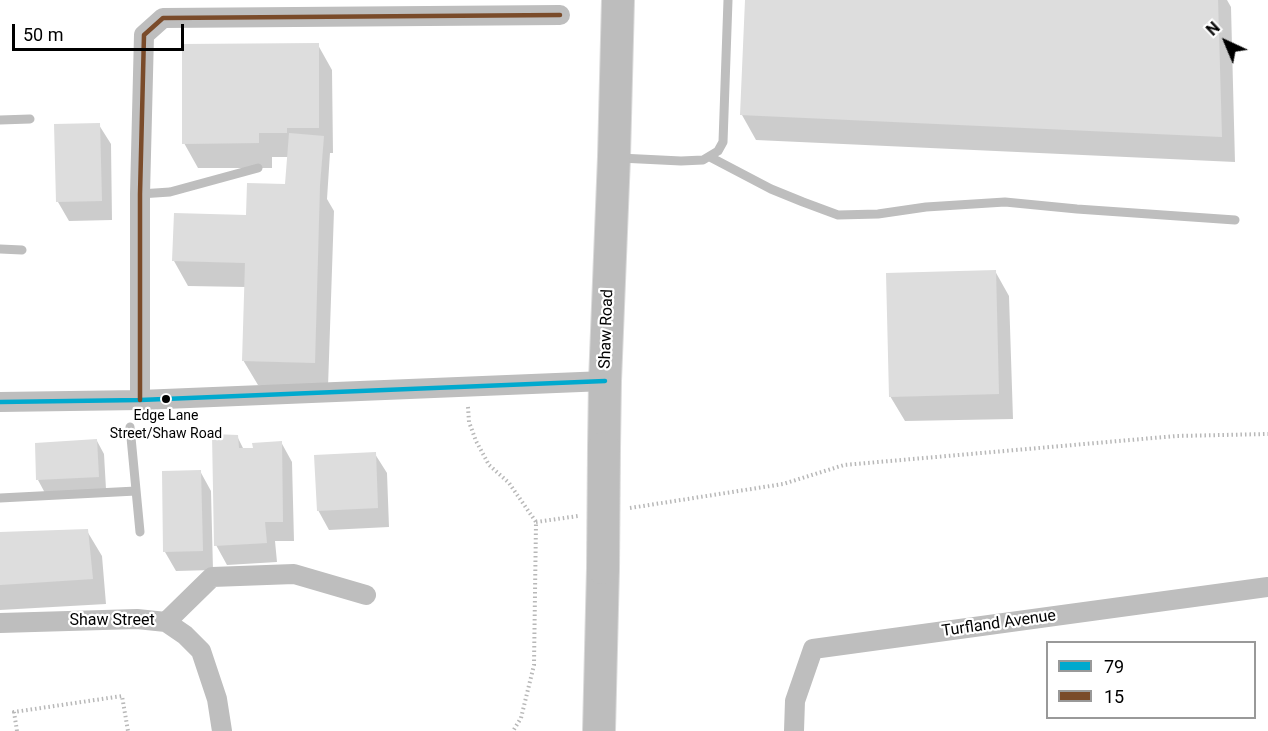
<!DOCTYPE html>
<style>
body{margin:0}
#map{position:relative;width:1268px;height:731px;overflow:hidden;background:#fff;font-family:Roboto,sans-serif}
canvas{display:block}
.legend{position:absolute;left:1046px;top:641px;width:210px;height:78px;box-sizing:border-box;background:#fff;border:2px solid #999;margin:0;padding:8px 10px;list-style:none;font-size:18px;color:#000}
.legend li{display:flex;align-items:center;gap:12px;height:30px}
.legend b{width:30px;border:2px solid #999}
.north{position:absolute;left:1196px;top:12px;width:60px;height:60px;-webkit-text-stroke:4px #fff;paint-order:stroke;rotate:316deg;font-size:16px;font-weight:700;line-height:24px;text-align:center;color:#000}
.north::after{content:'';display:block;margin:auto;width:21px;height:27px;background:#000;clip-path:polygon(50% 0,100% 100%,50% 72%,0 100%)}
.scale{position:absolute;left:12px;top:24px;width:172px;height:27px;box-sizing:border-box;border:3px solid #000;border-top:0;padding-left:8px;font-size:18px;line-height:21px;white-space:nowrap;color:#000;-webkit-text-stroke:4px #fff;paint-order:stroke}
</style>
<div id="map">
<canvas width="1268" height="731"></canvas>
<ul class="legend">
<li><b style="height:8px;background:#00a9ce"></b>79</li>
<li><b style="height:8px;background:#7a4b2a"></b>15</li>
</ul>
<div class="north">N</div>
<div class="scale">50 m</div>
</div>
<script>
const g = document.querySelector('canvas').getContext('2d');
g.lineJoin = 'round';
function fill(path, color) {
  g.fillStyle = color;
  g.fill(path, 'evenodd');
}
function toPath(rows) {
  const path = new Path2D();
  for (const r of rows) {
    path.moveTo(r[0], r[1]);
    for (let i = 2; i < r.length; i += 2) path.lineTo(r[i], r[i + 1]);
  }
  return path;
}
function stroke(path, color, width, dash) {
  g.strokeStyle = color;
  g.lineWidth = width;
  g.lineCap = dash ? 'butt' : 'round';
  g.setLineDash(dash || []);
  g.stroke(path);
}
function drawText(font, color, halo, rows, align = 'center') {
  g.font = font + ' Roboto,sans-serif';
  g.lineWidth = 4.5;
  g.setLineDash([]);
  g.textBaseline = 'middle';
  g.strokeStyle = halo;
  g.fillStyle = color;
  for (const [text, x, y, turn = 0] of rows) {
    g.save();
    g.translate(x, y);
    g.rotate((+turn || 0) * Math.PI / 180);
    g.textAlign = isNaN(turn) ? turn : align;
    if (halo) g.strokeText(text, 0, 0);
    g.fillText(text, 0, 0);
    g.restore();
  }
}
const shadow = toPath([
 [747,0,1227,0,1231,7,1235,162,756,140,742,115],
 [318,45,332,70,333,153,330,153,327,199,334,211,328,387,258,385,243,360,246,287,188,286,174,261,247,216,286,185,289,157,272,157,272,168,198,168,184,143],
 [99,125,111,144,112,220,69,221,58,202],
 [995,271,1009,296,1013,419,905,421,890,396],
 [237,436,244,450,255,450,281,442,292,462,294,541,275,541,277,562,227,565,216,545],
 [97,441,104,454,106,489,45,493,38,480],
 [375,454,387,473,389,527,329,530,318,510],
 [200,471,211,491,213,570,176,571,165,552,163,472],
 [87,531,102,556,106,604,0,610,0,534]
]);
const building = toPath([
 [745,0,1218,0,1222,137,740,115],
 [319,43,319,128,287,128,287,133,259,133,259,143,182,144,182,44],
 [100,123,102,201,56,202,54,124],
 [289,133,324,136,320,185,315,363,242,361,245,263,172,261,174,213,246,215,247,183,285,184],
 [996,270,999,394,889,397,886,273],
 [212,434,238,435,239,448,253,448,252,443,282,441,283,522,265,522,267,543,214,546],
 [97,439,99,477,36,480,35,443],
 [376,452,378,508,317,511,314,455],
 [201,470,203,551,163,552,162,471],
 [88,529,93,579,0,585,0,532]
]);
const path = toPath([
 [468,407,469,422,476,441,489,465,509,483,536,522,534,665,521,718,513,731],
 [630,508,783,484,844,465,1176,436,1268,434],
 [536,522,578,516],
 [17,731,14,712,122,696,128,731]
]);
const service = toPath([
 [0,120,30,119],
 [710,157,771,189,803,202,838,215,878,214,926,207,1005,202,1077,209,1235,220],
 [620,158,681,161,703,160,718,151,723,142,728,0],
 [140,194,170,192,258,168],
 [0,249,22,250],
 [130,427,140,532],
 [0,498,136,491]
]);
const minor = toPath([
 [140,400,140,194,144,35,163,18,560,15],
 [0,402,140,400,605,381],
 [166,622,212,577,294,574,366,595],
 [0,623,137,619,166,622,185,635,201,651,217,699,222,731],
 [794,731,795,701,813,649,1268,587]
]);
const primary = toPath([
 [604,448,605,381,614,157,618,0],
 [599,731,603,568]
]);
const primaryBridge = toPath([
 [603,568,604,448]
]);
const bus1 = toPath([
 [0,402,140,400,605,381]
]);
const bus2 = toPath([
 [140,400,140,194,144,35,163,18,560,15]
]);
const markers = [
 [166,399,5,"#000"]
];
const busNames = [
 ["Edge Lane",166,416],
 ["Street/Shaw Road",166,434]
];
const streetNames = [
 ["Shaw Road",607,329,-88],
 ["Shaw Street",112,621],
 ["Turfland Avenue",999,624,-8]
];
fill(shadow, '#0003');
fill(building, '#ddd');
stroke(primary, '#dbdbdb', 34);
stroke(path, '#b8b8b8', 4, [1.5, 3]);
stroke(service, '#bebebe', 9);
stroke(minor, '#bebebe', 20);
stroke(primary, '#bdbdbd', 32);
stroke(primaryBridge, '#dbdbdb', 34, []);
stroke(primaryBridge, '#bdbdbd', 32);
stroke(bus1, '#00a9ce', 4.5);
stroke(bus2, '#7a4b2a', 4.5);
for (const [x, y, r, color] of markers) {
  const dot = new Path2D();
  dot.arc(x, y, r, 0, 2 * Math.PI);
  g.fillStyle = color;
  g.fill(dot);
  stroke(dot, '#fff', 2);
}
drawText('14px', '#000', '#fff', busNames);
drawText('16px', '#000', '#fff', streetNames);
</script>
